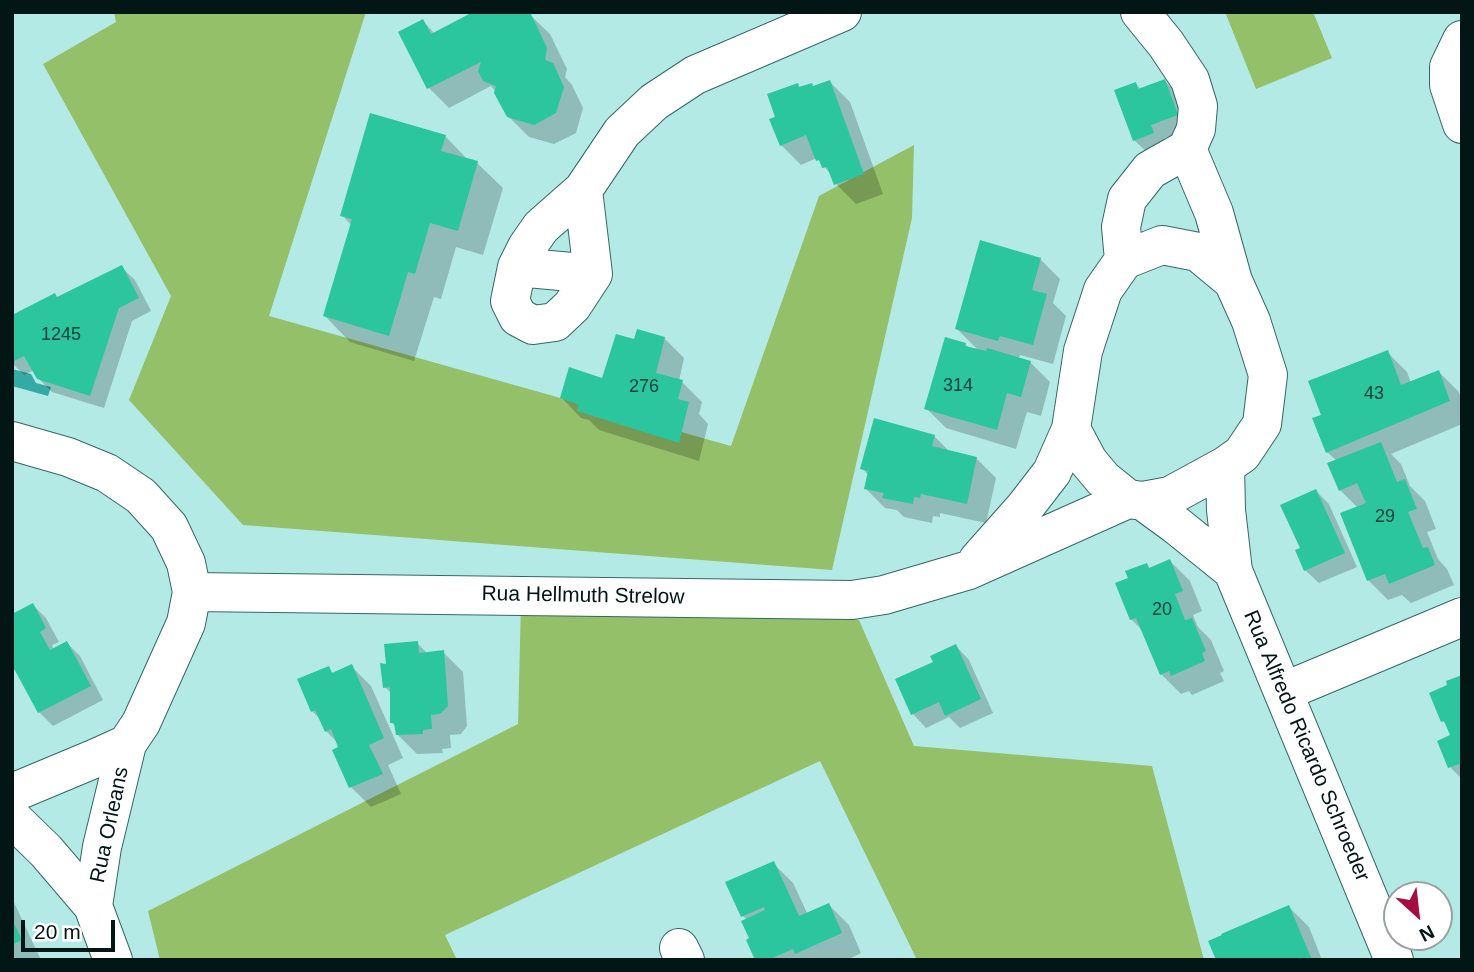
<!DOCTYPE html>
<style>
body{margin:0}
#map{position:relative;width:1474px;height:972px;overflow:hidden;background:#b3eae6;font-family:Helvetica,sans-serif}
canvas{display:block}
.frame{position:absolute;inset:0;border:14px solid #021615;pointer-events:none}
.north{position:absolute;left:1383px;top:881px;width:70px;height:70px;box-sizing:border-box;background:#fff;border:2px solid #9aa2a1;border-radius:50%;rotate:153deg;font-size:19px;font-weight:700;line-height:28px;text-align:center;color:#021615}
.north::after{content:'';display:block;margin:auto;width:24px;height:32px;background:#a50c40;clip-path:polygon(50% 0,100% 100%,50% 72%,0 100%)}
.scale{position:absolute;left:21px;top:920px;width:94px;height:32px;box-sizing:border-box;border:4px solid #021615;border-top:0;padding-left:9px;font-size:21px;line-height:24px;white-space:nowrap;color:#021615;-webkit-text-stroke:5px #fff;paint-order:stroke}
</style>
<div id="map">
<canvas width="1474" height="972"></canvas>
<div class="frame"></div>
<div class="north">N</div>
<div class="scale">20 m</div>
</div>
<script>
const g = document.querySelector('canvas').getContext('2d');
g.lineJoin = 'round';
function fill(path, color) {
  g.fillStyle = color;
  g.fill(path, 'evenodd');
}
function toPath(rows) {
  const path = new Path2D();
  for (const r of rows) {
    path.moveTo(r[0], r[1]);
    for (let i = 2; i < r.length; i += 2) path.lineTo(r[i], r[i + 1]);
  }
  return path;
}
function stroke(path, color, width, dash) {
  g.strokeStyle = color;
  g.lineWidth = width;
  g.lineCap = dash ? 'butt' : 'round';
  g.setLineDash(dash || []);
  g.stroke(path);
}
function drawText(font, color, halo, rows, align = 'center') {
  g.font = font + ' Helvetica,sans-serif';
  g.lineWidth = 5;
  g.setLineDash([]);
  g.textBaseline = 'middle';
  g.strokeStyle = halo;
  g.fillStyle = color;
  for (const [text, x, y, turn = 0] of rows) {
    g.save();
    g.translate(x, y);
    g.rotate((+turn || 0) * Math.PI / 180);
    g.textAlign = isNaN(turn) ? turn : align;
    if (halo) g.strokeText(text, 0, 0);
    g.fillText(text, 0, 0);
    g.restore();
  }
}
const green = toPath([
 [114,12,366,12,269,316,731,446,819,196,914,145,912,218,832,570,243,525,129,400,171,296,43,64,116,22],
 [1225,12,1313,12,1332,58,1256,89],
 [521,603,859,620,914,746,1152,766,1204,960,917,960,820,761,445,935,457,960,160,960,148,911,518,724]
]);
const water = toPath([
 [12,369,31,374,36,383,51,387,48,396,12,386]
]);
const shadow = toPath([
 [529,14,550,34,567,69,565,77,572,85,583,108,576,133,554,144,529,137,508,116,496,92,491,86,449,108,429,88,423,21,435,34],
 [1165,81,1178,94,1190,128,1164,138,1167,146,1148,153,1134,140,1136,84,1141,89],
 [830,82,850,102,883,194,856,204,836,184,832,176,817,158,801,165,781,145,777,118,797,85,801,88,814,88],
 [445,136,469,161,477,163,503,188,483,255,456,247,441,299,434,297,414,361,350,342,325,316,352,226,342,215],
 [1040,259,1060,279,1053,303,1066,316,1053,364,1020,355,1018,359,1030,362,1050,382,1041,416,1027,412,1016,449,946,428,926,408,965,344,970,349,980,352,957,329],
 [121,267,135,280,151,311,132,321,104,408,52,392,38,378,34,370,24,375,12,363,12,317,58,299],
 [664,338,684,358,679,381,682,382,702,402,699,414,708,424,699,461,599,430,589,420,581,418,562,398,603,380,635,341],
 [1387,352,1407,372,1411,383,1439,372,1459,392,1462,401,1462,424,1391,454,1401,464,1410,486,1425,501,1436,529,1427,532,1438,559,1447,569,1454,585,1411,603,1402,595,1388,600,1368,580,1358,508,1340,490,1337,461,1327,452,1323,416],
 [934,436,950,452,976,458,996,478,986,523,940,513,940,517,933,516,932,523,904,517,897,510,885,508,865,488,868,475,862,468],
 [1316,491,1329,504,1357,567,1319,583,1305,570,1302,549],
 [1170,561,1190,581,1202,611,1193,615,1198,627,1211,640,1224,671,1220,673,1224,681,1192,695,1189,691,1181,694,1161,674,1144,632,1131,619,1130,579,1146,565,1151,569],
 [33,605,46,618,59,642,52,645,54,650,67,643,80,656,103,700,53,726,39,712,12,661],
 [417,643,428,654,443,652,463,672,467,726,461,734,450,735,451,748,442,749,443,753,417,754,397,734,396,727,391,722,391,693,385,687,388,666],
 [956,646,969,660,993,713,960,728,949,717,926,728,913,714,935,663],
 [351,666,371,686,403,758,388,765,401,794,371,807,351,787,335,751,341,748,338,743,326,731,321,720,312,711,328,668,334,674],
 [1462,677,1462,779,1450,767,1453,736,1449,728,1443,721],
 [773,863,793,883,808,915,829,905,849,925,861,953,847,960,757,960,747,920,743,916],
 [12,898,41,960,12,960],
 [1289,907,1309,927,1322,960,1218,960]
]);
const building = toPath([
 [473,12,530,12,547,48,545,60,553,63,564,87,556,113,534,125,507,117,494,93,496,86,483,81,478,71,481,62,427,89,398,32,423,19,431,34],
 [1165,79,1178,115,1151,125,1154,133,1133,141,1114,90,1136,82,1138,89],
 [830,80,864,174,834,185,827,167,822,168,819,160,816,161,806,135,780,146,769,119,775,117,767,94,798,83,799,87,812,83,813,86],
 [370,113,446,135,441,151,478,161,458,231,430,223,415,274,408,272,389,336,323,316,352,219,340,216],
 [980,240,1041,258,1032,290,1047,294,1033,345,1000,336,998,341,955,329],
 [122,265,139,298,119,308,90,396,37,379,24,356,12,362,12,315,55,293,57,297],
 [637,329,665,337,656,373,683,380,678,399,689,402,679,443,577,411,579,405,560,398,569,367,602,378,616,334,634,339],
 [945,337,966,343,965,346,986,351,987,348,1031,361,1021,397,1007,393,997,430,924,409],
 [1388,350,1401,385,1439,370,1450,401,1326,453,1312,418,1321,415,1308,381],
 [874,418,935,435,932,446,977,457,967,504,921,494,920,498,914,497,913,504,882,498,884,493,864,489,868,471,860,469],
 [1381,442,1397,482,1405,479,1417,509,1408,512,1423,548,1428,547,1435,565,1389,584,1385,574,1367,581,1340,513,1366,503,1357,483,1339,491,1327,463],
 [1316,489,1345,553,1304,571,1295,550,1300,548,1280,505],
 [1170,559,1183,591,1175,594,1185,620,1192,618,1206,651,1202,653,1205,661,1171,676,1169,671,1160,675,1136,618,1130,620,1115,583,1128,578,1125,571,1147,563,1149,568],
 [33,603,46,628,40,632,50,650,67,641,91,686,38,713,12,665,12,614],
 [418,641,419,653,444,650,448,706,440,714,431,715,432,729,423,730,423,734,396,735,394,723,390,723,390,687,383,688,380,663,386,664,384,644],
 [956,644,981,699,945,716,939,702,911,715,895,679,933,662,930,656],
 [352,664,384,738,369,745,383,774,349,788,332,750,338,747,331,729,325,732,315,710,311,712,297,679,329,666,332,673],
 [1462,675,1462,763,1448,768,1437,741,1450,735,1444,721,1441,722,1429,693,1447,685,1446,681],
 [774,861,799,916,829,903,842,933,795,954,793,949,768,960,755,960,746,940,749,938,741,921,765,910,764,907,741,917,725,882],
 [1289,905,1312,960,1216,960,1208,941,1222,935,1221,934],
 [12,919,22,940,12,945]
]);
const street = toPath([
 [1462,40,1449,67,1449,85,1462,124],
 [1187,149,1214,213,1233,281],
 [583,190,593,274,572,306,555,322,533,325,518,317,510,301,517,267,527,247,541,227,583,190,622,132,654,102,695,75,842,12],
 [1162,245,1198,252,1233,281,1251,321,1268,375,1262,424,1242,454,1225,466,1170,496,1143,501,1128,499,1103,479,1088,461,1071,429,1083,351,1103,290,1124,260,1162,245],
 [1124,260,1121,227,1127,199,1150,170,1187,149,1196,129,1198,106,1190,80,1166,44,1140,12],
 [517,267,593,274],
 [12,441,68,457,107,473,141,496,169,527,186,563,192,592,186,623,141,723,127,744,96,758,17,791,12,791],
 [1225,466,1226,510,1233,571,1394,960],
 [1143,501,1176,525,1233,571],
 [978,560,1025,507,1052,472,1071,429],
 [192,592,852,600,884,595,969,570,1128,499],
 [1283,692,1462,617],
 [12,818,46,851,93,906,113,960],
 [93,906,102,847,127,744],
 [679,948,685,960]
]);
const numberNames = [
 ["1245",61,335],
 ["314",958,386],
 ["276",644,387],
 ["43",1374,394],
 ["29",1385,517],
 ["20",1162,610]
];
const streetNames = [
 ["Rua Hellmuth Strelow",583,596,1],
 ["Rua Alfredo Ricardo Schroeder",1306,746,67],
 ["Rua Orleans",110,825,-78]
];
fill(green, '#94c069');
fill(water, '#35aaa5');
fill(shadow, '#0003');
fill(building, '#2bc59e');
stroke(street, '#346865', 40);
stroke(street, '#fff', 38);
drawText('18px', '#0c4237', null, numberNames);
drawText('21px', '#021615', '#fff', streetNames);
</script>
